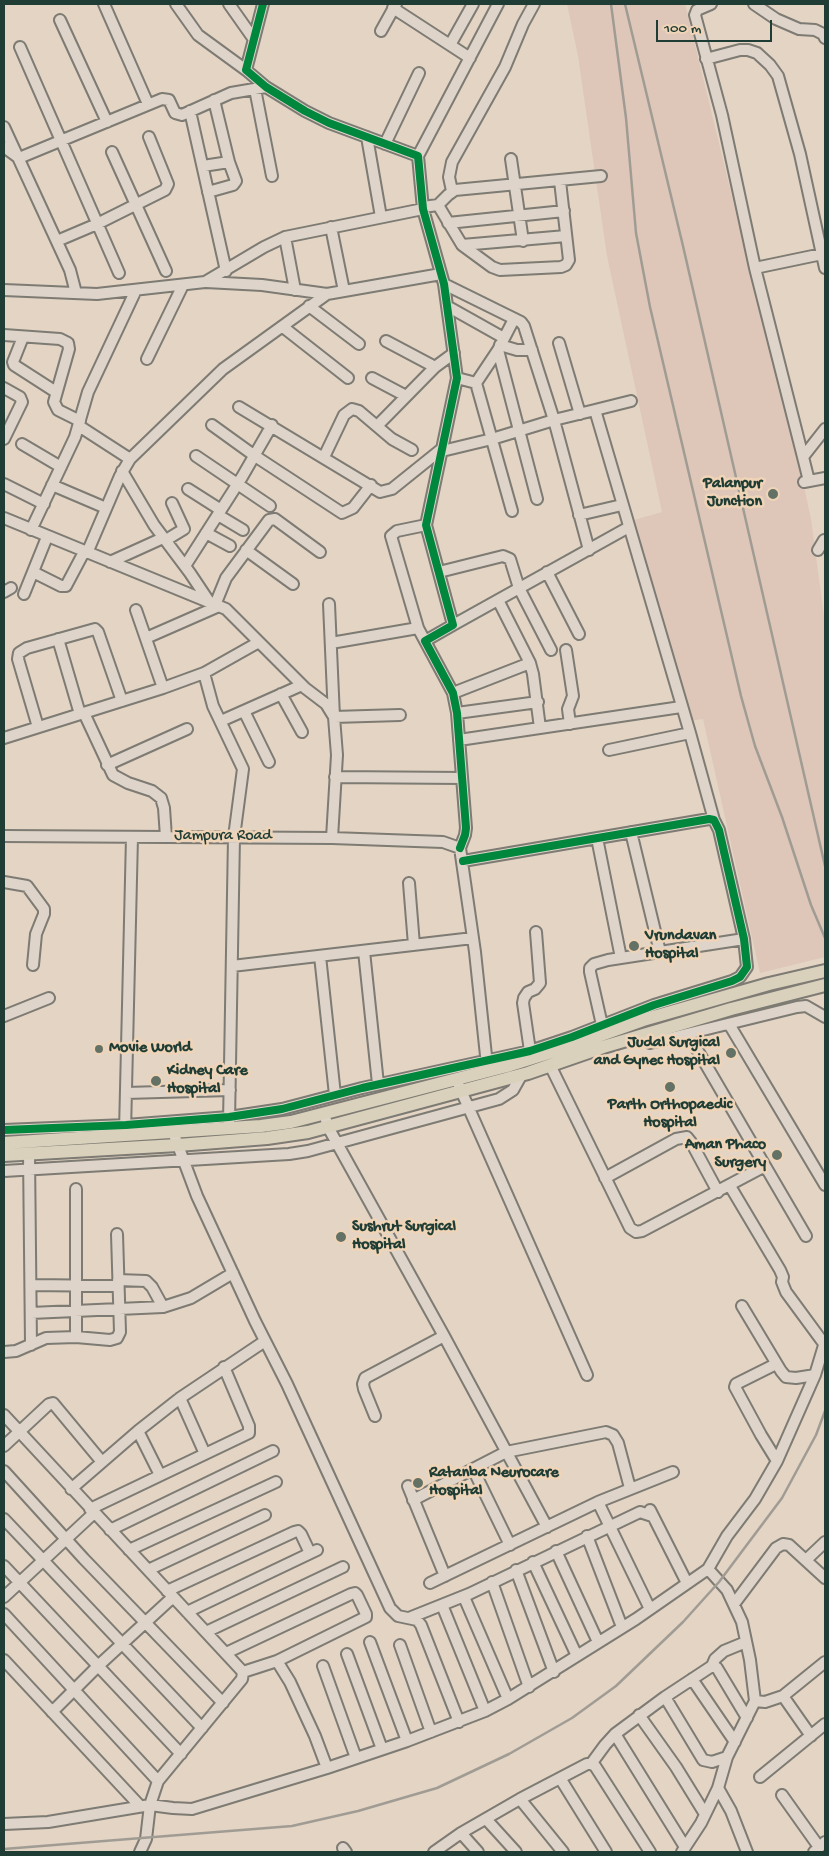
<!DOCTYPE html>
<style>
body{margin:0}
#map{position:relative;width:829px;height:1856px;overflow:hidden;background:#e3d4c4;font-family:"Gochi Hand",sans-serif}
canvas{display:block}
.frame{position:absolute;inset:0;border:5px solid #1f3d34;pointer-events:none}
.scale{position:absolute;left:656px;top:20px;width:116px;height:22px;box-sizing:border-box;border:2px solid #1f3d34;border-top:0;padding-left:6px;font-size:15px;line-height:18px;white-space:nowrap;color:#1f3d34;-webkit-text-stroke:4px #f0d4b7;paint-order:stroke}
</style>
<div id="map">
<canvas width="829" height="1856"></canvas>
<div class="frame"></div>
<div class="scale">100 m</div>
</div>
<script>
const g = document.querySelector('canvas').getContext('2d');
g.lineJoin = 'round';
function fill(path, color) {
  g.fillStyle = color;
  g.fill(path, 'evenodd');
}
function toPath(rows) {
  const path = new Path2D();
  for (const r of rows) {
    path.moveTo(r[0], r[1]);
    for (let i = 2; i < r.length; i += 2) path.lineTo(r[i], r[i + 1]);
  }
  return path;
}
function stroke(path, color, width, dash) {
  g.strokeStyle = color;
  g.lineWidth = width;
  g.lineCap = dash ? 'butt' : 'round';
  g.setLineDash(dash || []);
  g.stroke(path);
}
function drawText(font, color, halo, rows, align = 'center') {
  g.font = font + ' "Gochi Hand",sans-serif';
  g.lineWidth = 5;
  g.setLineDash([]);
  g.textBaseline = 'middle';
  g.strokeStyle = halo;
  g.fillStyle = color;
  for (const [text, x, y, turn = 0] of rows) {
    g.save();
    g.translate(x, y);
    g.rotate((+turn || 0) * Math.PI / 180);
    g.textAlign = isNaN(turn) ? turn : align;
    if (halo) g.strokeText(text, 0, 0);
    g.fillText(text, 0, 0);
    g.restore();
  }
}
const built = toPath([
 [567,4,685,4,748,262,793,436,811,519,825,624,825,957,760,973,703,719,688,721,634,520,662,512,607,256,578,56]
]);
const minor = toPath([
 [104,4,148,104],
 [176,4,198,35,246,70],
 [229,4,253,38],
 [263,4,246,70,266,87,305,111,329,123,418,156,423,209,444,284,457,378,426,525,453,625,425,641,453,693,457,713,466,828,465,835,460,848],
 [711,4,697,10,695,15,722,115,755,268,803,457],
 [754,4,776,19,799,29,815,30,823,34,825,38],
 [393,8,470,58],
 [60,20,107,122],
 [381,31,396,4],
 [450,45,473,4],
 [20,47,119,273],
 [706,59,740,50,748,50,757,53,770,65,778,76,800,154,825,268],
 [255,89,272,176],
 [190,111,226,271],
 [4,127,70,270,76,293],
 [367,137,381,217],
 [385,144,419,73],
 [4,147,19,158,162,99,169,100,175,113,182,115,231,93,266,87],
 [112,152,166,271],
 [418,156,498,4],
 [511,159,523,241],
 [203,166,229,162],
 [452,191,449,177,452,162,505,67,523,24,534,4],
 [208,192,233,185,236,181,229,162,214,100],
 [438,205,462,245,566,236],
 [423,207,438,205,448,195,455,190,601,176],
 [448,223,564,211],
 [331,227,344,291],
 [285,237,295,290],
 [57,241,97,224,165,190,168,184,149,137],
 [462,245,492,267,500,270,561,267,566,265,569,260,560,181],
 [755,268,822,254],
 [206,282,262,285,327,294],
 [444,284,521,322,524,326,554,420,595,410,690,733,714,820],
 [4,290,97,294,205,282,264,247,285,237,423,209],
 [309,306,359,344],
 [447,306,504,338],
 [283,327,348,378],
 [4,335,60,339,68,343,69,349,54,402,58,410,80,421],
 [23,337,13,362,14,365,56,392],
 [386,341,435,367],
 [559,343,580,414],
 [500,345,517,350,532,350],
 [498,350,537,499],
 [147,359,183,285],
 [372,378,406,396],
 [457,378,476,383,498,350,514,319],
 [476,383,512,511],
 [4,388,20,397,22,402,4,439],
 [239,407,380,492,392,489,443,448],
 [595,410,631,401],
 [212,425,255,456,342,513,353,508,371,485],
 [79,426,130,459],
 [377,426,435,367,454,353],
 [22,444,61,467],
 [442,451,492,439,554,420,589,550],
 [196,456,270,506],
 [324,457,344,415,352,409,359,411,392,439,412,450],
 [122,471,154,525,190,573,210,603],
 [809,481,803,457,825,429],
 [804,482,825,478],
 [4,484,44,504],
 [52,485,106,508],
 [188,489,221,510],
 [218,515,243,530],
 [579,515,622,505],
 [4,518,226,609,305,688,326,704,334,717,337,755,332,838],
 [31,530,75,437,88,392,136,290],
 [206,533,230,546],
 [166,540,184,529,172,503],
 [246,550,293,584],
 [818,550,824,540,825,544],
 [87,553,120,476,130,459,223,369,327,294,441,274],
 [110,562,163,538],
 [185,566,242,477,272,425],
 [33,572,61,586,66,586,84,552],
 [439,572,503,556,510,559,519,588,551,650],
 [547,572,579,634],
 [4,592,11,588],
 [24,594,47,537],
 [498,600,530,663,533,674,540,728],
 [329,604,334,717,400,715],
 [215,605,226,578,269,520,275,519,320,552],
 [136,610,163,688],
 [453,625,629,527],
 [146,638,219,606],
 [58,639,80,714],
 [425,641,418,628,391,536,397,531,426,525],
 [331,643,418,628],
 [566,650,573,696,568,709,570,724],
 [204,673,213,706,243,769,234,837,229,1122],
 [453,693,530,663],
 [281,694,302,732],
 [244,711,269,762],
 [84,713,113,775,128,783,152,791,161,798,164,808,166,837],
 [457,713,538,702],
 [221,721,302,685],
 [38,727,18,659,19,653,27,648,95,629,98,632,122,701],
 [4,738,163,688,204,673,259,642],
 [459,740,681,707],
 [609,750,690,733],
 [107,765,187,729],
 [335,777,462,778],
 [631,832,660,952],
 [4,836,332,838,443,842,460,848,475,952,487,1065],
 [597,838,621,958],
 [4,882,27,886,44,909,44,914,36,934,33,965],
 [409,883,414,945],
 [364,951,378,1084],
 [320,956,335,1095],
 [232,966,473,938],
 [4,1016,49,998],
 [729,1024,825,1185],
 [602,1025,590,972,590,968,594,964,608,960,744,939],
 [688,1034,806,1236],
 [650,1043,797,1007,806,1006,825,1017],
 [530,1051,523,1003,524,998,528,992,535,989,540,983,536,932],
 [550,1065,630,1228,636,1232,642,1231,765,1166],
 [459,1086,587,1375],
 [126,1093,230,1090],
 [326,1120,328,1127,444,1336,547,1527],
 [4,1130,126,1125,229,1117,282,1109,362,1088,530,1051,572,1037,654,1005,732,981,740,977,747,967,744,939,719,830,714,820,709,819,463,861],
 [125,1131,132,837],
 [173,1132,197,1196,255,1321,287,1384,390,1608,398,1616,417,1620,421,1625,459,1722],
 [29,1154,31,1345],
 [4,1171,289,1154,308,1151,499,1099,513,1090,522,1074],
 [605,1178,676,1139,687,1137,691,1142,718,1192],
 [730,1186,780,1270,783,1277,782,1282,786,1292,825,1345],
 [76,1189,76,1337],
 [118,1280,146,1281,152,1287,163,1307],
 [31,1285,118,1286],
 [742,1306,781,1371,786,1377,796,1378,815,1375],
 [31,1313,163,1307,191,1298,233,1273],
 [4,1352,16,1351,46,1338,76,1337,110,1340,117,1338,120,1332,117,1234],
 [776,1364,736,1384,735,1387,761,1435,777,1461],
 [180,1398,205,1454],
 [4,1415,243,1672,242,1679,158,1781,150,1805,146,1839,140,1852],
 [375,1416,364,1389,363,1384,365,1378,444,1336],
 [138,1431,160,1475],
 [4,1446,49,1404,53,1403,102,1462],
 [473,1469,510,1545],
 [4,1471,84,1559,223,1703],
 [408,1486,445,1576],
 [71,1489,138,1431,180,1398,265,1341],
 [413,1500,506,1452,606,1432,613,1435,618,1443,630,1488],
 [598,1502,650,1609],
 [90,1509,249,1433,249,1426,224,1367],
 [650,1510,687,1583],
 [4,1519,202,1728],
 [110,1530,273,1451],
 [587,1536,622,1627],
 [129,1550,276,1482],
 [556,1551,598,1642],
 [806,1560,825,1542],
 [533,1562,577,1656],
 [4,1566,181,1754],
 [148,1570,265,1515],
 [516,1570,554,1672],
 [492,1582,529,1687],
 [430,1583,598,1502,673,1472],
 [167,1591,294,1532,298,1531,301,1534,310,1553],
 [4,1597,94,1513],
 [464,1597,508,1699],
 [734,1604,776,1548,783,1544,789,1545,825,1578],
 [442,1605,485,1711],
 [187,1612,317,1550],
 [4,1614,158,1781],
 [409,1618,469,1594,640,1512,652,1516],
 [206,1632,343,1567],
 [370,1642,407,1741],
 [400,1645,431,1732],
 [226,1653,351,1594,355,1593,357,1595,366,1614,366,1617,277,1661,243,1672],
 [347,1654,382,1749],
 [4,1660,140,1806],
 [277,1661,290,1682,315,1736,327,1768],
 [323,1666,356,1758],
 [712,1666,715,1659,724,1651,746,1642],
 [692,1679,735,1742],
 [783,1696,811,1736],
 [665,1697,703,1760,712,1762,727,1757],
 [755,1701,765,1702,783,1696,825,1662],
 [52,1712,98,1666,173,1597],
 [639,1715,676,1767,705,1814],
 [615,1734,685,1847],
 [591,1764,605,1745,615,1734,665,1697,712,1666,717,1668,747,1718],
 [760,1777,825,1724],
 [560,1778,606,1852],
 [718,1788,731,1811,747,1852],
 [782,1795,819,1847],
 [520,1799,563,1852],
 [486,1819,516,1852],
 [4,1824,48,1822,150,1805,173,1808,192,1809,327,1768,407,1741,485,1711,508,1699,636,1619,708,1569],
 [461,1833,478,1852],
 [343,1848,346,1852],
 [434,1852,461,1833,520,1799,587,1764,591,1764,595,1766,650,1852],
 [682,1852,701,1823,718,1788,727,1757,755,1701,750,1660,742,1622,727,1590,708,1569,727,1536,755,1499,777,1461,815,1375,825,1342],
 [814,1852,825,1842]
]);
const major = toPath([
 [4,1143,261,1126,291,1122,507,1066,561,1049,643,1020,769,984,825,971],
 [4,1155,178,1145,267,1138,308,1132,528,1073,603,1047,731,1009,825,985]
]);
const rail = toPath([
 [611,4,626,118,636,233,650,307,741,696,755,746,782,817,811,905,825,938],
 [625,4,683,246,825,866],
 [4,1849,292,1826,358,1811,437,1788,509,1754,572,1718,616,1686,683,1622,719,1582,782,1498,816,1435,825,1411]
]);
const cycleway = toPath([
 [263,4,246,70,266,87,305,111,329,123,418,156,423,209,444,284,457,378,426,525,453,625,425,641,453,693,457,713,466,828,465,835,460,848],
 [4,1130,126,1125,229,1117,282,1109,362,1088,530,1051,572,1037,654,1005,732,981,740,977,747,967,744,939,719,830,714,820,709,819,463,861]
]);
const markers = [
 [773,494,6,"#647266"],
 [634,946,6,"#647266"],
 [99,1049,5,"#647266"],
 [731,1053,6,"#647266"],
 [156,1081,6,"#647266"],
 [670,1087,6,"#647266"],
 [777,1155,6,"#647266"],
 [341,1237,6,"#647266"],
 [418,1483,6,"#647266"]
];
const poiNames = [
 ["Palanpur",762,485,"right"],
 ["Junction",762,503,"right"],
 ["Vrundavan",645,937],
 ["Hospital",645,955],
 ["Judal Surgical",720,1044,"right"],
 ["and Gynec Hospital",720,1062,"right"],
 ["Movie World",109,1049],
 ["Kidney Care",167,1072],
 ["Hospital",167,1090],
 ["Parth Orthopaedic",670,1106,"center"],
 ["Hospital",670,1124,"center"],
 ["Aman Phaco",766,1146,"right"],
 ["Surgery",766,1164,"right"],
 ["Sushrut Surgical",352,1228],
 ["Hospital",352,1246],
 ["Ratanba Neurocare",429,1474],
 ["Hospital",429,1492]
];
const streetNames = [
 ["Jampura Road",223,837]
];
fill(built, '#dec7b9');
stroke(minor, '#7d7b73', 14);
stroke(major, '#7d7b73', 16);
stroke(minor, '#ded4c9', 10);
stroke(major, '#dad1bd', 12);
stroke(rail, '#a09c94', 2.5);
stroke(cycleway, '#00873e', 8);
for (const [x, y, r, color] of markers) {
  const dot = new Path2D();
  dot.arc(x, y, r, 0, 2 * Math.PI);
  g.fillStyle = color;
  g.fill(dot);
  stroke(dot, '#f0d4b7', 2);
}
drawText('bold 16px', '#1f3d34', '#f0d4b7', poiNames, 'left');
drawText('16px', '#1f3d34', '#f0d4b7', streetNames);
</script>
